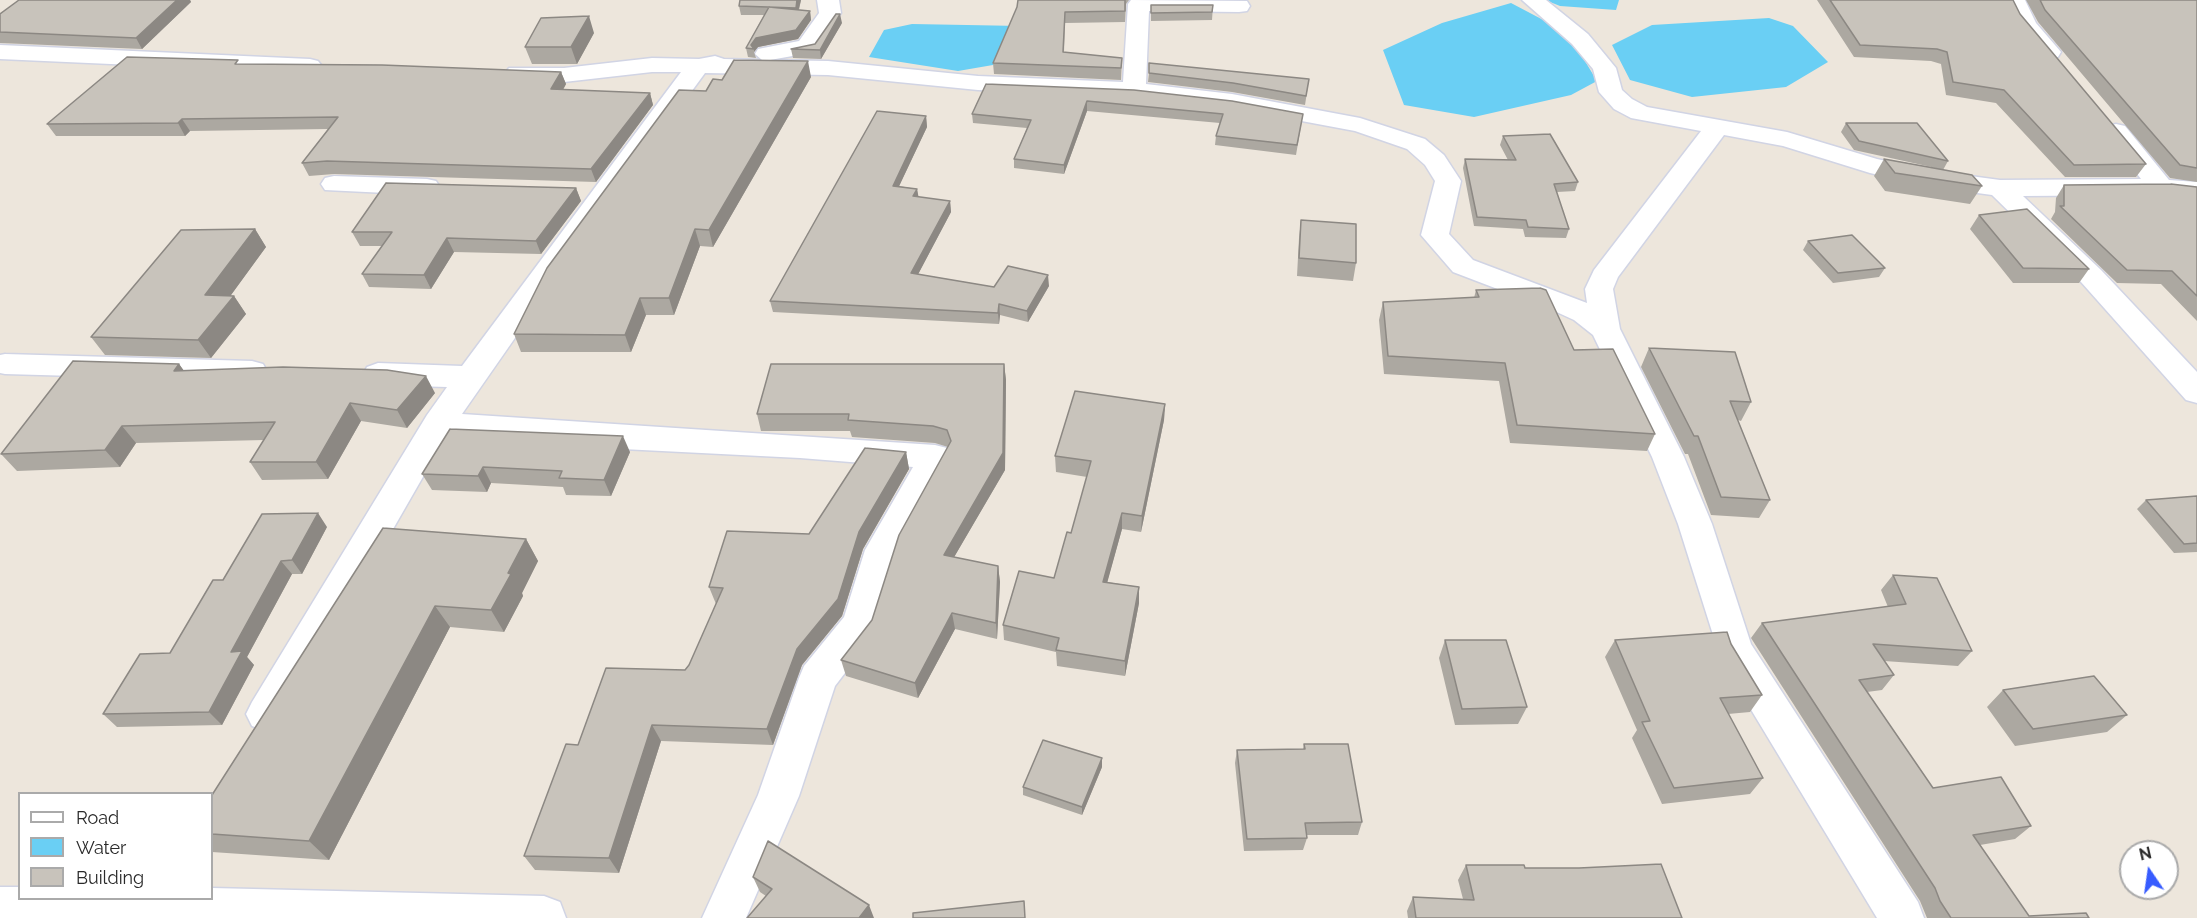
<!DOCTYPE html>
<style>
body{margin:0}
#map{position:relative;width:2197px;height:918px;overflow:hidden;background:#ede6dc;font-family:Raleway,sans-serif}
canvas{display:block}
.legend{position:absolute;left:18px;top:792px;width:195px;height:108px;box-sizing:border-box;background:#fff;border:2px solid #aaa;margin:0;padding:8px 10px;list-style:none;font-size:18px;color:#2a2a2a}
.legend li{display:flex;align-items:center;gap:12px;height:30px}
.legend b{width:30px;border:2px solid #aaa}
.north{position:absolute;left:2119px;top:840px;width:60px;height:60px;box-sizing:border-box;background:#fff;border:2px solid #aaa;border-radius:50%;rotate:347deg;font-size:16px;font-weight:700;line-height:24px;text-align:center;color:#2a2a2a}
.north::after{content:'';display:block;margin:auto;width:21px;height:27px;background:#375cff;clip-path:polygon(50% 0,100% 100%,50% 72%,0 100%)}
</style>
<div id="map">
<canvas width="2197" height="918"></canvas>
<ul class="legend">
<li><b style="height:8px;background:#fff"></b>Road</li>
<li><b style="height:16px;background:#6acff4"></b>Water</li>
<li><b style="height:16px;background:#c8c3bb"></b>Building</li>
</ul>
<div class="north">N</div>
</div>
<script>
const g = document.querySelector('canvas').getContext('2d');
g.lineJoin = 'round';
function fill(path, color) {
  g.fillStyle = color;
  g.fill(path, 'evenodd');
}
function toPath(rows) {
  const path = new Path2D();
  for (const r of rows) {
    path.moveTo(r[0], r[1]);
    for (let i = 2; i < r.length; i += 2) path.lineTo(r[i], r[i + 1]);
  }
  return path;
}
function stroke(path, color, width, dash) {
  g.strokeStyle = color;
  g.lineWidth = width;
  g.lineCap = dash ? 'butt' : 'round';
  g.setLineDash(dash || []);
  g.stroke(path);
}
const water = toPath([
 [1545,0,1619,0,1616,10,1560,6],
 [1511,3,1568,33,1597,81,1571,95,1474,117,1404,105,1383,50,1442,23],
 [1769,18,1793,26,1828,62,1786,87,1692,97,1630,80,1612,45,1652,25],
 [912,24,1021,26,1022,60,958,71,869,57,884,30]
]);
const minor = toPath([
 [817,0,839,0,841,13,815,52,770,60,828,61,978,76,1123,82,1128,4,1131,0,1247,1,1250,6,1247,11,1239,12,1149,11,1146,84,1232,94,1360,118,1425,139,1444,155,1461,181,1449,234,1473,260,1587,303,1585,289,1594,270,1701,131,1631,118,1614,109,1599,92,1593,69,1572,44,1522,0,1546,0,1588,34,1616,68,1622,90,1632,99,1647,107,1787,132,1877,159,1926,170,2000,180,2141,179,2104,131,2107,126,2116,124,2125,126,2169,180,2197,182,2197,198,2161,195,2023,196,2101,270,2197,372,2197,403,2186,400,2081,282,1992,195,1926,186,1870,173,1783,146,1724,135,1618,277,1613,289,1620,329,1684,457,1712,524,1751,644,1918,902,1924,918,1877,918,1721,660,1678,524,1652,457,1593,335,1574,320,1550,309,1453,272,1421,235,1435,181,1425,165,1407,149,1355,131,1232,108,1134,97,978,90,828,75,705,73,593,226,462,414,935,445,947,448,951,457,900,551,874,635,835,686,799,796,746,918,702,918,758,795,799,678,804,666,844,617,865,550,913,467,800,458,583,447,447,435,280,726,266,731,252,726,246,714,252,702,427,415,447,387,378,385,367,381,363,374,367,367,378,363,462,366,681,72,652,72,564,82,509,78,505,73,509,68,564,68,652,58,699,59,715,56,724,59,762,60,755,54,758,49,799,41,819,13,817,0],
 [2003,0,2025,0,2036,23,2061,52,2058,57,2042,57,2015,25,2003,0],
 [0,45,310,59,318,61,322,66,318,71,310,73,0,59,0,45],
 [334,176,427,179,436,181,440,187,436,193,427,195,325,190,321,184,325,178,334,176],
 [5,354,252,361,263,364,267,371,263,378,252,381,5,374,0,373,0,355,5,354],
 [0,887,20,887,20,898,212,898,212,888,544,896,560,902,566,918,0,918,0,887]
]);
const wall = toPath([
 [19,0,190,0,191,2,142,49,0,43,0,14],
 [801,0,799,10,810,11,811,20,798,39,758,47,754,52,756,58,748,57,746,48,764,15,741,15,739,6],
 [1018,0,1129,0,1126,4,1125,22,1065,23,1064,52,1122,58,1121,80,994,74,993,63,1017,7],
 [1817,0,2013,0,2020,14,2146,164,2136,177,2065,177,1996,103,1946,95,1941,64,1931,61,1854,57],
 [2026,0,2197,0,2197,182,2170,178,2038,22],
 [1151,5,1213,5,1212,20,1151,21],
 [842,23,821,59,793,58,791,49,815,44],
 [594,33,577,64,532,64,525,47],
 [240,64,561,72,566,84,563,90,650,93,653,105,596,182,334,174,309,176,302,163,328,129,190,131,185,136,56,136,47,124],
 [1149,73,1309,79,1305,105,1232,92,1148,82],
 [811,77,713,247,700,246,674,315,646,315,631,352,521,352,514,334,706,91,722,80],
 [986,84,1303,114,1296,155,1215,145,1216,136,1220,123,1087,111,1064,174,1014,168,1014,159,1027,128,973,123,972,114],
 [926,116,927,127,899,186,917,189,918,197,950,201,951,212,918,274,994,287,1049,286,1028,322,1000,315,999,324,773,312,770,301],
 [1846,123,1948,161,1943,170,1982,186,1970,204,1885,191,1874,176,1884,159,1936,168,1854,150,1841,132],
 [1503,136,1578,182,1575,191,1557,192,1569,229,1566,238,1525,237,1523,229,1474,226,1463,168,1465,159,1508,160,1500,145],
 [2064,185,2197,187,2197,321,2161,284,2117,283,2051,219,2055,212,2056,198],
 [576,188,581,201,541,254,454,252,431,289,369,287,362,274,382,246,360,246,352,232],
 [1979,215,2089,269,2079,283,2013,283,1970,229],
 [1301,220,1356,263,1353,281,1297,276,1299,238],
 [255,229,266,247,230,296,234,296,246,314,211,358,105,355,91,337],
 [1808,241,1885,268,1879,277,1833,283,1803,250],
 [1476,290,1574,350,1655,434,1647,451,1510,443,1499,381,1384,374,1379,320,1383,302,1474,298],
 [1649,348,1751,402,1741,421,1738,420,1770,500,1759,518,1711,515,1688,454,1685,454,1641,367],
 [179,364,184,371,435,393,407,428,361,421,328,479,262,480,250,462,264,440,136,443,120,467,17,471,1,454],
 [1004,364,1006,380,1005,470,954,557,998,566,1000,582,997,639,955,629,918,698,846,676,841,660,872,620,948,447,935,443,852,437,850,431,761,431,757,414],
 [1165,404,1164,420,1141,532,1122,529,1107,582,1139,587,1139,603,1125,676,1057,666,1056,652,1004,640,1003,625,1054,578,1071,533,1087,477,1056,472,1055,456],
 [450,429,630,452,611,496,566,495,563,487,491,483,487,492,432,490,422,474],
 [906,452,909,469,863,549,842,616,802,665,773,745,661,741,619,873,535,870,524,856,689,665,716,604,709,587,809,534],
 [2197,496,2197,552,2174,553,2137,509,2146,500],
 [327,527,302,574,292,574,247,657,254,665,222,725,117,727,103,714,170,653,223,580],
 [383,528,526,539,538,561,522,593,523,596,504,632,450,627,329,860,212,852,212,795],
 [1893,575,1972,651,1958,666,1884,661,1894,675,1882,690,1867,692,1933,788,2031,826,2015,839,1980,845,2029,916,2089,918,1927,918,1920,901,1751,638,1762,623,1888,607,1881,590],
 [1445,640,1527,707,1518,724,1455,725,1439,658],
 [1615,640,1731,644,1762,695,1750,712,1728,714,1763,778,1750,794,1662,804,1632,738,1637,730,1605,657],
 [2003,690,2127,715,2107,732,2015,746,1987,707],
 [1304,744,1362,822,1358,835,1306,835,1307,838,1303,850,1244,851,1235,763,1237,750,1303,749],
 [1102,767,1082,815,1023,795,1023,787],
 [1466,865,1525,868,1682,918,1408,918,1407,911,1413,897,1463,899,1458,880],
 [753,877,869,905,766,896,760,892]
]);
const shadedWall = toPath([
 [177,0,190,0,191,2,142,49,136,38],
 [797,0,801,0,797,16,796,8],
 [810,11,811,20,798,39,758,47,754,52,754,49,751,45,756,38],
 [840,14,842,23,821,59,820,50],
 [589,16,594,33,577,64,571,47],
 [808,61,811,77,713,247,709,230],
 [561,72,566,84,556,102,551,89],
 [650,93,653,105,596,182,591,169],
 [1087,101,1087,111,1064,174,1064,165],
 [926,116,927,127,894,197,893,186],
 [182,119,190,131,185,136,178,123],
 [576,188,581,201,541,254,536,241],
 [917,189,919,199,913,196],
 [950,201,951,212,913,284,911,273],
 [255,229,266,247,218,313,205,295],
 [695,229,700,246,674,315,669,298],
 [447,238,454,252,431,289,424,275],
 [1048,275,1049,286,1028,322,1027,311],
 [234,296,246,314,211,358,198,340],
 [640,298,646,315,631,352,625,335],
 [999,304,1000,315,999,324,998,313],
 [179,364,192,382,174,371],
 [1004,364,1006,380,1005,470,946,571,944,555],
 [426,376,435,393,407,428,397,410],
 [350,403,361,421,328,479,316,462],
 [1165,404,1164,420,1141,532,1142,516],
 [122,426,136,443,120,467,105,450],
 [623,436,630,452,611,496,604,480],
 [906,452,909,469,863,549,842,616,802,665,773,745,767,729,797,649,859,532],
 [483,467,491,483,487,492,478,476],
 [318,513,327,527,302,574,292,560],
 [1122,513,1122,529,1103,598,1103,582],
 [526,539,538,561,522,593,523,596,504,632,491,610,508,573],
 [281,561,292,574,247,657,254,665,222,725,209,712,231,652],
 [998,566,1000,582,997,639,996,623],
 [1139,587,1139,603,1125,676,1125,661],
 [435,606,450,627,329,860,309,841],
 [952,613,955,629,918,698,915,683],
 [652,725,661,741,619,873,609,858],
 [1102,758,1102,767,1082,815,1082,807],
 [869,905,874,918,859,918]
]);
const building = toPath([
 [19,0,177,0,136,38,0,32,0,14,19,0],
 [740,0,797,0,796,8,739,6,740,0],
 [1018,0,1125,0,1125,11,1065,12,1063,52,1122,58,1121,68,993,63,1017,7,1018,0],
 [1830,0,2013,0,2020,14,2146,164,2074,165,2004,90,1953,82,1947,52,1937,49,1860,45,1830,0],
 [2040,0,2197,0,2197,168,2180,165,2045,10,2040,0],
 [1151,5,1213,5,1212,12,1151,13,1151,5],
 [769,7,810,11,796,30,756,38,751,45,754,49,746,48,769,7],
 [836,14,840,14,820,50,791,49,815,44,836,14],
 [589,16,571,47,525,47,541,18,589,16],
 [127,57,238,60,235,64,382,65,561,72,551,89,650,93,591,169,327,161,302,163,338,117,182,119,178,123,47,124,127,57],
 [734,60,808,61,709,230,695,229,669,298,640,298,625,335,514,334,547,268,679,90,706,91,713,79,722,80,734,60],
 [1149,63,1309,79,1306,96,1233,83,1149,73,1149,63],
 [986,84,1134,90,1232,101,1303,114,1297,145,1216,136,1223,114,1087,101,1064,165,1014,159,1031,120,972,114,986,84],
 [877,111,926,116,893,186,917,189,913,196,950,201,911,273,994,287,1008,266,1048,275,1027,311,999,304,998,313,770,301,877,111],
 [1846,123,1917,123,1948,161,1859,141,1846,123],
 [1550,134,1578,182,1554,184,1569,229,1528,227,1526,220,1477,217,1465,159,1516,160,1503,136,1550,134],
 [1884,159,1972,175,1982,186,1895,173,1884,159],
 [386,183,576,188,536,241,447,238,424,275,362,274,392,232,352,232,386,183],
 [2171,184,2197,187,2197,296,2172,271,2127,270,2060,206,2064,206,2064,185,2171,184],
 [2027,209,2089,269,2023,268,1979,215,2027,209],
 [1301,220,1356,224,1356,263,1299,258,1301,220],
 [255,229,205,295,234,296,198,340,91,337,181,230,255,229],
 [1852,235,1885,268,1838,273,1808,241,1852,235],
 [1540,288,1546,290,1574,350,1613,349,1655,434,1517,425,1505,363,1388,356,1383,302,1479,297,1476,290,1540,288],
 [1649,348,1735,352,1751,402,1730,401,1770,500,1721,497,1698,436,1694,436,1649,348],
 [73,361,179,364,174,371,283,367,387,370,426,376,397,410,350,403,316,462,250,462,275,422,122,426,105,450,1,454,73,361],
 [771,364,1004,364,1003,453,944,555,998,566,996,623,952,613,915,683,841,660,872,620,899,535,951,441,947,430,933,426,848,420,849,414,757,414,771,364],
 [1075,391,1165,404,1142,516,1122,513,1103,582,1139,587,1125,661,1056,650,1059,638,1003,625,1019,571,1054,578,1067,532,1071,533,1091,461,1055,456,1075,391],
 [450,429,623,436,604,480,559,478,562,471,483,467,478,476,422,474,450,429],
 [865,448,906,452,859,532,838,599,797,649,767,729,652,725,609,858,524,856,566,744,578,745,606,668,685,670,689,665,723,588,709,587,727,531,809,534,865,448],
 [2197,496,2197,543,2184,544,2146,500,2197,496],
 [318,513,292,560,281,561,231,652,242,651,209,712,103,714,140,654,170,653,213,580,223,580,262,514,318,513],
 [383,528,526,539,508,573,511,574,491,610,435,606,309,841,212,834,212,795,383,528],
 [1893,575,1937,578,1972,651,1873,644,1894,675,1859,680,1933,788,2001,777,2031,826,1973,835,2029,916,2086,913,2089,918,1951,918,1940,901,1935,888,1762,623,1906,604,1893,575],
 [1727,632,1731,644,1762,695,1720,698,1763,778,1674,788,1642,722,1650,721,1615,640,1727,632],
 [1445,640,1506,640,1527,707,1462,709,1445,640],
 [2094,676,2127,715,2033,729,2003,690,2094,676],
 [1043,740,1102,758,1082,807,1023,787,1043,740],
 [1304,744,1348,744,1362,822,1305,823,1307,838,1247,839,1237,750,1305,749,1304,744],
 [768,841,869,905,859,918,747,918,772,889,753,877,768,841],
 [1661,864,1682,918,1416,918,1413,897,1474,900,1466,865,1524,865,1525,868,1579,868,1661,864],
 [1024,901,1025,918,913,918,913,913,1024,901]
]);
fill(water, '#6acff4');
stroke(minor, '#d1d4e4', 3);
fill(minor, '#fff');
fill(wall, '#aca8a1');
fill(shadedWall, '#8c8883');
fill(building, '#c8c3bb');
stroke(building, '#8c8883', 1.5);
</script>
